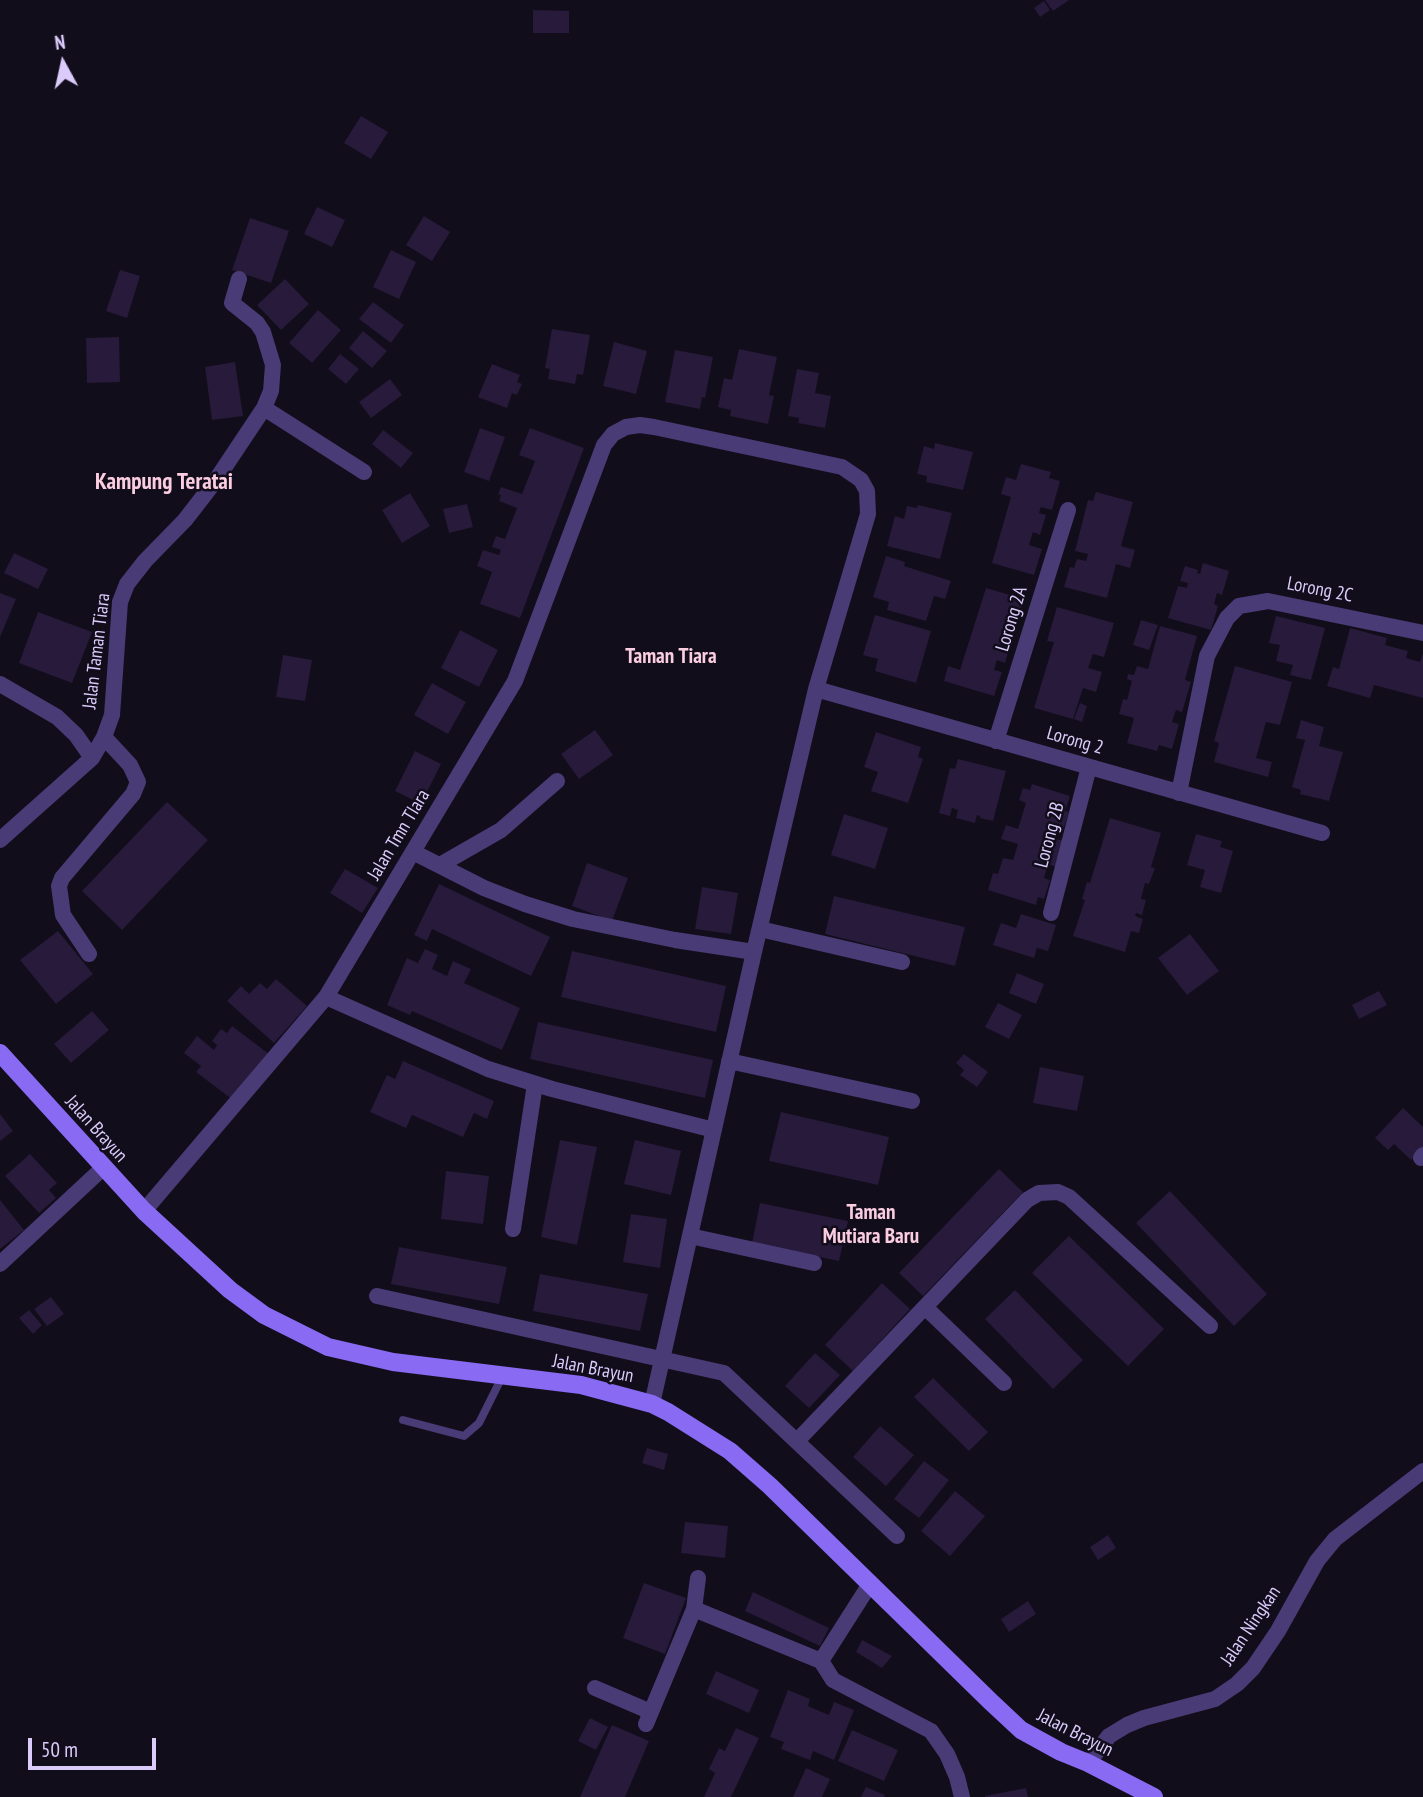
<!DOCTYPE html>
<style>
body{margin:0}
#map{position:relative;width:1423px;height:1797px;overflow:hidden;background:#120d1b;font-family:"PT Sans Narrow",sans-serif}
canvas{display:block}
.north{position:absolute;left:28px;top:28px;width:70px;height:70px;-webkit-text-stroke:5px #120d1b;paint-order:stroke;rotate:352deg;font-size:19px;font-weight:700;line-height:28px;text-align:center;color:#dacbfb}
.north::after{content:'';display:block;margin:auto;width:24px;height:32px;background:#dacbfb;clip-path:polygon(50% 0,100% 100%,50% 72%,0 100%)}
.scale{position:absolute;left:28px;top:1738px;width:128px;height:32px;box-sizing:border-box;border:4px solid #dacbfb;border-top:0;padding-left:9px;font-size:21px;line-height:24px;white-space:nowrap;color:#dacbfb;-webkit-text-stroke:5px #120d1b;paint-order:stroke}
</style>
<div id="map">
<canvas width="1423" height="1797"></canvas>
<div class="north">N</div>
<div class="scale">50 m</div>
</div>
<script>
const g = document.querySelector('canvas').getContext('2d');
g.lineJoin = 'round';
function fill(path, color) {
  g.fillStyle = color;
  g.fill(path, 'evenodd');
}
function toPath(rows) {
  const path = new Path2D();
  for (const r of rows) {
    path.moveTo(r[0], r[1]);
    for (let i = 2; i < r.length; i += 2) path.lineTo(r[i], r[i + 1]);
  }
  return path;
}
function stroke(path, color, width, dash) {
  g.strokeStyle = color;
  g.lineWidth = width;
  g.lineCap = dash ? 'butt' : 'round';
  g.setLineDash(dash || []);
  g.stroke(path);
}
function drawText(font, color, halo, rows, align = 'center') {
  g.font = font + ' "PT Sans Narrow",sans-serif';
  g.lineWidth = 5;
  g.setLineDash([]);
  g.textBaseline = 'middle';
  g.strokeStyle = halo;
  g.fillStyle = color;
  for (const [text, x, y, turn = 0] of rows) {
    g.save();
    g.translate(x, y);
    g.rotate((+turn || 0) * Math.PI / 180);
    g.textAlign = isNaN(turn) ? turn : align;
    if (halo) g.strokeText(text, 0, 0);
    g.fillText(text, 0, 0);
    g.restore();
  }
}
const building = toPath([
 [1045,0,1069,0,1053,11],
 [1044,1,1050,10,1040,17,1034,8],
 [533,10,569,11,569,33,533,33],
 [361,116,388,132,371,159,344,143],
 [317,207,345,220,332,247,304,234],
 [424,216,450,232,432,261,406,245],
 [250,218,289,231,271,283,232,270],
 [391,250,416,262,399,299,373,287],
 [120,270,140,276,127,318,106,311],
 [285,279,309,304,281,330,257,305],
 [373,302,404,325,391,343,359,319],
 [318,310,341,330,312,363,289,343],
 [552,329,590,335,583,375,577,374,575,384,548,379,550,369,545,368],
 [363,331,387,351,372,368,349,348],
 [119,337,120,382,87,383,86,338],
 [614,342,647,351,636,394,603,386],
 [739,349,777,357,769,395,774,396,768,424,730,416,731,410,718,407,724,378,732,380],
 [675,350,713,357,705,398,702,397,700,409,665,402],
 [340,354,359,369,346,384,328,369],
 [235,362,243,416,212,420,205,367],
 [492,364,520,375,517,382,522,384,517,395,512,393,507,408,478,397],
 [797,369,819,373,815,393,831,396,825,428,798,423,799,418,788,416],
 [390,379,402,395,371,418,359,402],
 [480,428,505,437,489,481,464,472],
 [530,428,584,448,520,618,480,604,492,572,477,566,483,550,499,555,501,550,492,547,496,536,505,539,517,508,499,501,501,495,498,494,501,487,522,494,535,461,519,455],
 [383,430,413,453,401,468,372,444],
 [935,443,973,452,963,490,926,482,927,476,917,474,924,446,934,449],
 [1021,464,1051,472,1049,478,1060,481,1052,510,1041,507,1039,513,1046,515,1040,535,1033,532,1029,545,1042,549,1034,575,992,563,1011,497,1001,494,1006,477,1016,480],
 [1096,492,1133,502,1121,546,1135,550,1130,568,1116,564,1107,598,1064,587,1070,567,1074,568,1077,559,1086,561,1088,554,1075,551,1088,500,1093,501],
 [410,493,430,526,402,543,382,510],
 [467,504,473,527,449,533,443,509],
 [918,505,952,513,940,559,887,546,895,516,904,519,907,506,917,508],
 [14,553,48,569,38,589,4,573],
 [886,556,905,562,904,566,951,581,945,599,934,596,926,621,887,610,889,602,873,597],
 [1203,563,1229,571,1222,595,1217,593,1214,604,1218,606,1211,630,1168,618,1178,586,1187,588,1188,583,1180,581,1185,566,1198,570,1197,573,1200,574],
 [986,588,1024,599,1005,663,997,660,994,670,1002,672,994,696,944,681,948,666,960,670],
 [0,593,16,599,0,637],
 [1057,607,1114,623,1104,657,1093,654,1088,668,1102,672,1096,692,1083,688,1073,719,1034,708,1054,642,1047,641],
 [38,612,92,632,72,683,19,663],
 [875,615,931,631,916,683,875,671,878,659,863,655],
 [1276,616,1325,628,1311,680,1290,675,1293,665,1276,661,1280,645,1269,643],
 [1141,620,1158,625,1149,650,1133,645],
 [1160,626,1197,636,1185,680,1191,682,1182,712,1176,710,1172,722,1179,724,1172,749,1159,745,1157,751,1127,743,1134,718,1119,714,1123,699,1127,700,1132,681,1127,679,1128,674,1134,675,1137,666,1148,669],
 [1350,628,1387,638,1385,645,1408,651,1406,658,1420,662,1423,653,1423,698,1374,685,1370,698,1327,686,1333,667,1339,669],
 [460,630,498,650,479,687,441,668],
 [283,655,312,660,305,701,276,697],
 [1235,666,1292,682,1280,725,1266,722,1256,758,1272,762,1268,777,1214,762,1219,743,1214,741],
 [432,683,466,702,448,734,414,715],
 [1080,703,1087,706,1082,722,1074,719],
 [1301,720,1324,727,1319,746,1343,752,1329,801,1300,794,1301,790,1292,787,1305,740,1296,738],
 [595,730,613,755,579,779,561,754],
 [876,732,921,747,918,757,923,759,908,803,871,791,878,772,864,767],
 [415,751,441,764,421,804,395,791],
 [958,759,1006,771,993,821,980,818,980,816,977,815,975,823,956,818,958,810,952,808,950,816,939,813,950,768,955,769],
 [1032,784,1070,796,1065,811,1069,812,1062,834,1058,833,1056,839,1064,841,1056,867,1048,864,1044,878,1050,880,1044,899,1038,897,1036,905,988,890,993,873,998,874,1003,858,1013,860,1018,844,1001,839,1006,825,1018,829,1026,803,1019,800,1023,788,1030,790],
 [167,802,208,840,122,930,82,891],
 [844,814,888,828,875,869,831,855],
 [1110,818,1161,833,1151,867,1155,868,1149,884,1145,883,1141,899,1146,900,1142,915,1136,913,1135,916,1143,919,1139,933,1131,931,1125,952,1073,936,1085,900,1082,899,1087,882,1090,883],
 [1196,834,1222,841,1220,847,1233,851,1221,893,1200,887,1205,870,1187,865],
 [587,863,628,878,612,921,572,906],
 [345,869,378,888,362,913,330,893],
 [439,884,550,937,531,976,432,929,427,941,414,935],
 [702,887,738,893,731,934,695,929],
 [834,896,965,927,955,966,825,934],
 [1021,914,1056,925,1048,951,1037,948,1034,958,993,945,1001,923,1016,928],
 [58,931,93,974,56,1004,20,960],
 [1190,934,1219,971,1187,995,1158,958],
 [425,949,438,955,432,969,447,976,453,961,471,969,464,983,520,1008,502,1050,412,1011,410,1015,387,1005,407,958,418,963],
 [572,951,726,986,716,1032,561,997],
 [1017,973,1044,984,1036,1004,1009,993],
 [276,979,307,1006,274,1043,227,1001,241,986,249,994,260,983,267,989],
 [1379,991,1387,1005,1359,1019,1352,1005],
 [998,1003,1022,1015,1009,1039,985,1027],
 [92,1011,109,1030,71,1063,54,1044],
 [538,1022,713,1060,705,1098,530,1059],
 [232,1026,269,1054,233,1100,196,1072,201,1066,184,1053,197,1036,214,1050,217,1045,212,1041,221,1029,227,1033],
 [964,1054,988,1072,977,1087,960,1075,964,1070,956,1063],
 [403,1061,494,1101,487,1119,474,1113,463,1137,412,1115,406,1128,370,1112,387,1075,395,1079],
 [1040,1067,1084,1076,1077,1111,1033,1103],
 [1403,1108,1423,1127,1423,1147,1411,1160,1394,1144,1388,1150,1375,1138],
 [781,1112,889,1137,878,1185,769,1161],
 [0,1114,13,1131,0,1141],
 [560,1140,597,1147,577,1245,541,1237],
 [635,1140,681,1151,671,1195,624,1184],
 [30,1154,57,1183,49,1190,56,1198,39,1213,5,1176],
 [999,1169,1023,1192,923,1296,899,1273],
 [446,1171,489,1176,483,1224,441,1219],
 [1170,1191,1267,1294,1234,1326,1136,1223],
 [0,1200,24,1230,0,1249],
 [760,1203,848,1221,839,1261,752,1243],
 [631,1214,667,1219,660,1268,623,1262],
 [1069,1236,1164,1329,1128,1366,1032,1273],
 [399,1247,507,1267,499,1304,391,1284],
 [540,1274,648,1294,640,1331,533,1311],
 [882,1283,910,1309,853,1371,825,1345],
 [1015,1290,1083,1360,1053,1389,985,1319],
 [51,1297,64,1314,47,1326,34,1309],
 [29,1310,42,1325,33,1334,19,1318],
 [815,1353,840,1375,809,1408,785,1386],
 [933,1378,988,1432,969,1451,914,1397],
 [880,1426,914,1455,886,1486,853,1457],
 [647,1448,668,1454,664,1470,642,1463],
 [924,1461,949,1480,919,1518,894,1499],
 [955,1491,985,1516,950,1556,921,1531],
 [685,1522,728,1526,725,1558,681,1553],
 [1108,1535,1116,1548,1098,1560,1090,1547],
 [644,1583,686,1598,665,1654,623,1638],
 [753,1592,829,1628,820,1646,745,1611],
 [1028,1601,1036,1614,1009,1632,1001,1619],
 [862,1640,892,1656,882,1668,856,1652],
 [716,1671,759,1690,749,1713,706,1694],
 [788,1690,810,1699,808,1706,829,1715,834,1702,854,1710,834,1760,813,1751,810,1760,781,1749,784,1742,770,1737],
 [590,1718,608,1727,596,1750,578,1741],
 [612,1725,649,1741,625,1797,580,1797],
 [736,1728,759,1738,731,1797,704,1797,715,1773,709,1769,719,1748,725,1751],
 [852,1730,898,1750,884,1781,838,1761],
 [806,1768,830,1779,822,1797,793,1797],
 [866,1787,885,1795,884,1797,861,1797],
 [1026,1788,1028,1797,985,1797,985,1796]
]);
const service = toPath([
 [403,1420,464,1436,479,1423,503,1375]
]);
const minor = toPath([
 [264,408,364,472],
 [0,684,57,717,76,735,92,758],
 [996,741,1068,510],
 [1179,793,1207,656,1227,618,1239,606,1268,601,1423,633],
 [0,840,92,758,104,737,112,715,120,602,127,584,145,561,185,520,216,480,264,408,271,391,273,365,263,332,257,323,232,303,239,279],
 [413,852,484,888,525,904,573,919,675,940,754,952],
 [440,865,501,830,557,781],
 [1051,913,1089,767],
 [760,929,902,962],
 [89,954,63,915,59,886,62,878,133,794,138,782,130,765,104,737],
 [326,997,488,1069,552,1089,714,1130],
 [729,1061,912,1101],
 [1421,1158,1423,1155],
 [144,1211,326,997,515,681,604,445,613,434,626,427,640,425,654,427,842,467,861,480,867,491,868,514,816,689,1322,833],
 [513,1229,535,1084],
 [690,1236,814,1263],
 [0,1264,103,1168],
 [377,1296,724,1373,897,1536],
 [925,1307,1004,1383],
 [652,1404,754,952,816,689],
 [797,1441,1027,1200,1039,1193,1058,1192,1069,1197,1210,1326],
 [870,1584,821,1661,833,1680,931,1731,947,1754,957,1777,962,1797],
 [694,1609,821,1661],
 [595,1688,651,1712],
 [646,1724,694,1609,698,1578],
 [1088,1763,1109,1736,1127,1725,1144,1718,1215,1699,1237,1684,1253,1668,1278,1631,1317,1561,1335,1539,1423,1471]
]);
const secondary = toPath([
 [0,1053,144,1211,230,1290,264,1315,328,1347,393,1362,581,1385,652,1404,668,1412,730,1451,770,1486,990,1701,1021,1730,1061,1752,1088,1763,1154,1797]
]);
const streetNames = [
 ["Lorong 2C",1320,590,11],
 ["Lorong 2A",1012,619,-73],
 ["Jalan Taman Tiara",97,651,-83],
 ["Lorong 2",1075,741,16],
 ["Jalan Tmn TIara",399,835,-59],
 ["Lorong 2B",1050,835,-75],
 ["Jalan Brayun",96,1129,48],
 ["Jalan Brayun",593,1369,11],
 ["Jalan Ningkan",1251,1626,-56],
 ["Jalan Brayun",1075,1733,27]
];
const neighbourhoodNames = [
 ["Taman Tiara",671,657],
 ["Taman",871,1213],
 ["Mutiara Baru",871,1237]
];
const quarterNames = [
 ["Kampung Teratai",164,482]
];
fill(building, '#271a3a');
stroke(service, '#493b76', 8);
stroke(minor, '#493b76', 16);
stroke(secondary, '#886af3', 18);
drawText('19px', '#dacbfb', '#120d1b', streetNames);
drawText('bold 21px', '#fbcde1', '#120d1b', neighbourhoodNames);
drawText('bold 23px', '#fbcde1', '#120d1b', quarterNames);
</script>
